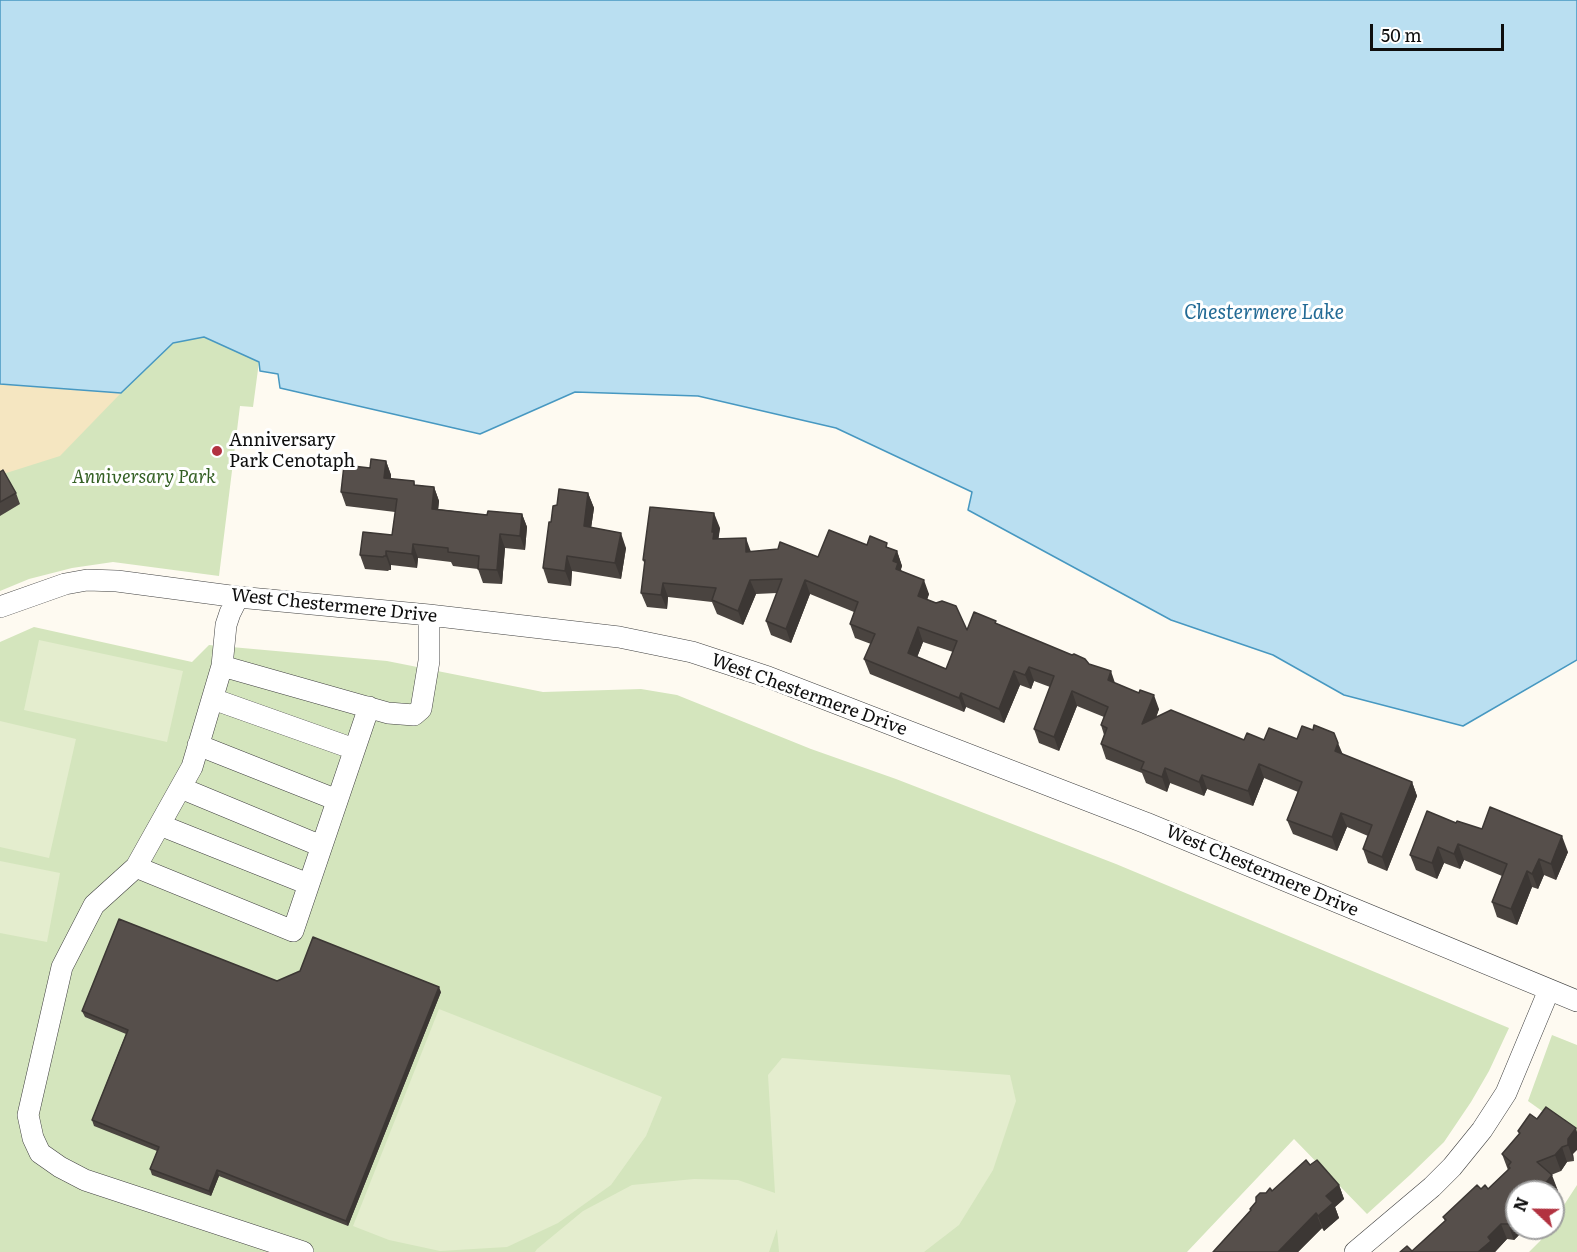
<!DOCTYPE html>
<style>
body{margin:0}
#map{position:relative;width:1577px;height:1252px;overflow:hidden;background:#fefaf1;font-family:Literata,serif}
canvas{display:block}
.north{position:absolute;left:1505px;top:1180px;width:60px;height:60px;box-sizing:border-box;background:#fff;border:2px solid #9f9f9f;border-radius:50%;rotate:292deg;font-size:16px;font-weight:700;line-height:24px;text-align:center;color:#0e0e0e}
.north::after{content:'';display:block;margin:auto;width:21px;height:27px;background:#b23240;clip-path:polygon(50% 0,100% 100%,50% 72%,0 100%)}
.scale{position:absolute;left:1370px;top:24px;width:134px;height:27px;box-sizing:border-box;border:3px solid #0e0e0e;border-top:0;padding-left:8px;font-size:18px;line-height:21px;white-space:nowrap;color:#0e0e0e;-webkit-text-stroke:4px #fff;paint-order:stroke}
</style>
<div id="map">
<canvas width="1577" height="1252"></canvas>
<div class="north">N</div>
<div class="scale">50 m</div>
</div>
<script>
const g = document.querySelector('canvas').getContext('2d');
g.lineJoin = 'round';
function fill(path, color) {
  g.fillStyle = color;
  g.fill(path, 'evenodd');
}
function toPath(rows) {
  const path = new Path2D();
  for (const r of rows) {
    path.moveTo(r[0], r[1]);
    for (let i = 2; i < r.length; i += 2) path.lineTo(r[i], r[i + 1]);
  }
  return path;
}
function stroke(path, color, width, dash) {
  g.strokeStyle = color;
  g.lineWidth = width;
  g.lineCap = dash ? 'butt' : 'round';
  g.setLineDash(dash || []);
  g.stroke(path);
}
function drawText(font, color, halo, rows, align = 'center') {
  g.font = font + ' Literata,serif';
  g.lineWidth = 6;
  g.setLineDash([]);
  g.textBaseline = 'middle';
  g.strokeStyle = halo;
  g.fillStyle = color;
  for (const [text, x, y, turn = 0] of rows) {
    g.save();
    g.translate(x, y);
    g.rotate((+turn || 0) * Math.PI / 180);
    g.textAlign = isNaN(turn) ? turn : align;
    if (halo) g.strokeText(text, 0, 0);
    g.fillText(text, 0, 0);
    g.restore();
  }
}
const green = toPath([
 [204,337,259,362,253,407,240,406,219,576,113,562,72,568,29,579,0,591,0,384,121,393,173,343],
 [34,627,192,662,209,645,387,661,543,692,641,689,677,695,811,749,896,779,1116,864,1509,1028,1489,1071,1471,1102,1444,1142,1411,1174,1367,1214,1294,1139,1187,1252,0,1252,0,642],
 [1552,1035,1577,1045,1577,1136,1528,1101],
 [1577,1185,1577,1252,1529,1252,1541,1240,1549,1228,1553,1228,1553,1222]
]);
const sand = toPath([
 [0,384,121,393,60,456,0,475]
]);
const pitch = toPath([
 [39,640,183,671,167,742,24,710],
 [0,721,76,739,49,858,0,847],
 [0,861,60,873,47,942,0,933],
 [439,1009,662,1097,646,1136,611,1185,558,1223,507,1247,440,1251,389,1240,353,1226],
 [782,1058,1010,1075,1016,1101,993,1170,959,1225,924,1252,779,1252,777,1229,769,1252,535,1252,537,1249,583,1211,632,1185,694,1179,738,1180,775,1193,768,1075]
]);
const water = toPath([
 [0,0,1577,0,1577,660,1463,726,1344,695,1273,655,1171,620,968,510,972,492,836,428,698,396,575,392,480,434,280,388,278,374,260,371,259,362,204,337,173,343,121,393,0,384,0,0]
]);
const minor = toPath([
 [238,597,230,613,226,625,222,666,192,767,136,867,293,931,369,707],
 [0,607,65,584,87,580,117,581,238,597,429,615,619,637,692,652,768,677,1146,823,1577,1001],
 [222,666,388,713,414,715,421,709,429,661,429,615],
 [213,699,354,749],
 [198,745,337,800],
 [181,788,321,846],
 [160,825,308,884],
 [136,867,94,905,62,967,28,1115,33,1138,40,1153,60,1167,85,1180,303,1252],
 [1355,1252,1432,1187,1452,1167,1482,1130,1506,1093,1549,990]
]);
const wall = toPath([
 [386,461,391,475,391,479,414,481,415,485,434,487,439,501,438,509,487,515,522,514,527,527,525,550,505,548,502,584,483,583,478,569,453,566,451,562,418,558,417,568,391,565,391,570,389,570,388,571,365,569,360,555,392,535,395,512,346,506,341,492,370,468],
 [0,472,16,493,20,504,0,516],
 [588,493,594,508,591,528,626,548,621,579,572,571,571,586,548,583,543,568,551,522,557,505],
 [720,528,718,539,751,551,818,557,867,545,889,548,897,551,902,566,901,569,901,571,929,594,927,600,967,630,997,624,1089,664,1115,683,1159,709,1156,718,1244,740,1297,739,1342,754,1412,782,1417,796,1387,871,1368,863,1363,849,1368,836,1347,827,1337,851,1293,834,1287,820,1298,792,1264,778,1253,806,1207,789,1204,796,1170,783,1167,792,1146,783,1142,773,1106,759,1101,744,1104,735,1101,725,1104,717,1077,706,1059,751,1039,743,1034,729,1050,687,1034,681,1031,689,1020,685,1004,723,966,707,964,712,870,674,864,659,871,644,855,638,850,624,854,612,810,594,791,643,771,635,766,621,777,593,756,594,743,625,717,614,712,602,668,597,667,609,647,607,641,593,645,565,643,560],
 [923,642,953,652,946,669,917,657],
 [1456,823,1568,852,1556,880,1544,875,1538,889,1532,887,1517,925,1497,917,1492,902,1502,876,1464,860,1460,869,1444,863,1437,879,1416,870,1410,855],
 [277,981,441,992,348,1226,219,1176,211,1196,152,1175,150,1169,157,1151,94,1126,92,1120,126,1034,85,1017,82,1011],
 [1537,1119,1576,1128,1573,1154,1574,1161,1567,1162,1561,1171,1551,1175,1558,1191,1553,1192,1517,1192,1517,1228,1519,1228,1519,1235,1514,1240,1507,1239,1495,1252,1412,1251,1445,1221,1443,1217,1481,1189,1488,1189,1508,1170,1502,1154,1519,1134,1518,1131],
 [1310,1165,1339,1185,1344,1199,1335,1207,1339,1218,1324,1231,1322,1228,1298,1252,1213,1252,1266,1193,1272,1191]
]);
const shadedWall = toPath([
 [386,461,391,475,389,492,384,478],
 [434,487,439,501,437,522,432,509],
 [588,493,594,508,589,542,584,526],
 [714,513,720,528,718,543,713,539,712,532],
 [522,514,527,527,525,550,520,536],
 [621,533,626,548,621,579,615,563],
 [500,534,505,548,502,584,497,570],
 [746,538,751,552,746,552],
 [413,544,418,558,417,568,412,554],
 [386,551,391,565,391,570,386,556],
 [897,551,902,566,901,569,903,577,901,583,893,561],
 [567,556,572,571,571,586,565,571],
 [750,580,756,594,743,625,738,611],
 [805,580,810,594,791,643,786,629],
 [924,580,929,594,923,610,918,596],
 [663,583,668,597,667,609,661,595],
 [918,627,923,642,913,668,908,653],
 [1029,667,1034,681,1031,689,1025,675],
 [1014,671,1020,685,1004,723,999,709],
 [1111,671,1116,686,1108,680],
 [1072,691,1077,706,1059,751,1054,737],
 [961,693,966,707,964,712,959,698],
 [1154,695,1159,709,1148,738,1142,724],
 [1338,743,1344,757,1335,751],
 [1259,764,1264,778,1253,806,1248,791],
 [1165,768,1170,783,1167,792,1162,777],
 [1202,775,1207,789,1204,796,1199,782],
 [1412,782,1417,796,1387,871,1382,857],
 [1341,813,1347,827,1337,851,1332,837],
 [1562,836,1568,852,1556,880,1551,864],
 [1458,844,1464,860,1460,869,1454,854],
 [1438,847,1444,863,1437,879,1432,863],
 [1539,859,1544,875,1538,889,1532,874],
 [1527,871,1532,887,1517,925,1511,909],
 [439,987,441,992,348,1226,346,1221],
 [1576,1128,1577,1132,1577,1150,1573,1154,1574,1161,1568,1145,1568,1139],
 [1562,1147,1567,1162,1561,1171,1555,1155],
 [217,1170,219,1176,211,1196,209,1191],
 [1552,1175,1558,1191,1553,1196,1553,1192,1546,1192,1545,1184],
 [1339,1185,1344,1199,1335,1207,1339,1218,1324,1231,1318,1216,1326,1196],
 [1517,1207,1517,1228,1519,1228,1519,1235,1514,1240,1508,1224,1514,1210],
 [1316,1213,1322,1228,1298,1252,1278,1252],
 [1501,1224,1507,1239,1495,1252,1478,1252,1488,1237]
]);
const building = toPath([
 [371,459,386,461,384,478,414,481,414,485,434,487,432,509,487,515,488,511,522,514,520,536,500,534,497,570,478,569,479,556,448,552,448,548,413,544,412,554,386,551,386,556,384,556,383,557,360,555,363,532,392,535,397,499,341,492,344,465,370,468,371,459],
 [3,470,16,493,0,502,0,472,3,470],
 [559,489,588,493,584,526,621,533,615,563,567,556,565,571,543,568,549,522,551,522,553,506,557,505,559,489],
 [650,507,714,513,712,532,714,532,713,539,746,538,746,552,778,549,780,542,818,557,829,530,867,545,870,536,887,543,886,547,897,551,893,561,898,563,896,569,924,580,918,596,936,603,942,601,956,606,967,630,974,612,996,621,995,623,1072,655,1074,654,1085,659,1089,664,1111,671,1108,680,1139,693,1140,690,1154,695,1142,724,1171,710,1244,740,1247,733,1264,740,1269,728,1297,739,1302,726,1313,730,1314,725,1334,733,1338,743,1335,751,1412,782,1382,857,1363,849,1372,825,1341,813,1332,837,1287,820,1302,782,1259,764,1248,791,1202,775,1199,782,1165,768,1162,777,1141,769,1144,762,1101,744,1107,728,1101,725,1108,707,1072,691,1054,737,1034,729,1054,676,1029,667,1025,675,1014,671,999,709,961,693,959,698,864,659,875,634,850,624,858,602,805,580,786,629,766,621,782,579,750,580,738,611,712,600,716,588,663,583,661,595,641,593,645,560,643,560,650,507],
 [918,627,957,641,946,669,908,653,918,627],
 [1490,807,1562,836,1551,864,1539,859,1532,874,1527,871,1511,909,1492,902,1507,864,1458,844,1454,854,1438,847,1432,863,1410,855,1427,811,1456,823,1457,821,1482,829,1490,807],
 [119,919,277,981,300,971,313,937,439,987,346,1221,217,1170,209,1191,150,1169,159,1147,92,1120,128,1030,82,1011,119,919],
 [1546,1107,1576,1128,1568,1139,1568,1145,1562,1147,1555,1155,1537,1162,1552,1175,1545,1184,1546,1192,1517,1192,1517,1207,1514,1210,1513,1219,1508,1224,1501,1224,1488,1237,1491,1241,1478,1252,1400,1252,1407,1246,1412,1251,1446,1220,1443,1217,1477,1185,1481,1189,1485,1185,1488,1189,1510,1168,1508,1166,1511,1162,1502,1154,1520,1133,1518,1131,1530,1114,1537,1119,1546,1107],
 [1306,1160,1310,1165,1317,1160,1339,1185,1326,1196,1333,1203,1318,1216,1316,1213,1278,1252,1213,1252,1251,1210,1250,1209,1256,1202,1256,1197,1260,1193,1266,1193,1270,1188,1272,1191,1306,1160]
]);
const markers = [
 [217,451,6,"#b23240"]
];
const poiNames = [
 ["Anniversary",229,441],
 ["Park Cenotaph",229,462]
];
const parkNames = [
 ["Anniversary Park",144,478]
];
const streetNames = [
 ["West Chestermere Drive",334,606,6],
 ["West Chestermere Drive",809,695,20],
 ["West Chestermere Drive",1262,871,23]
];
const waterNames = [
 ["Chestermere Lake",1264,313]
];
fill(green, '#d4e5bd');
fill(sand, '#f5e6c1');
fill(pitch, '#e4edce');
fill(water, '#badff1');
stroke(water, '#4798c1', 1.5);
stroke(minor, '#414141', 22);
stroke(minor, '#fff', 21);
fill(wall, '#4a4440');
fill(shadedWall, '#3c3734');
fill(building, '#564f4b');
stroke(building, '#3c3734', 1.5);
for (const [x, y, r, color] of markers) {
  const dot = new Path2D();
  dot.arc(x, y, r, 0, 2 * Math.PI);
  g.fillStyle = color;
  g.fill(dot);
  stroke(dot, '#fff', 2);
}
drawText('18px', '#0e0e0e', '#fff', poiNames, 'left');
drawText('italic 18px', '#346024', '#fff', parkNames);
drawText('18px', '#0e0e0e', '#fff', streetNames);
drawText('italic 20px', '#226a95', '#fff', waterNames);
</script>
